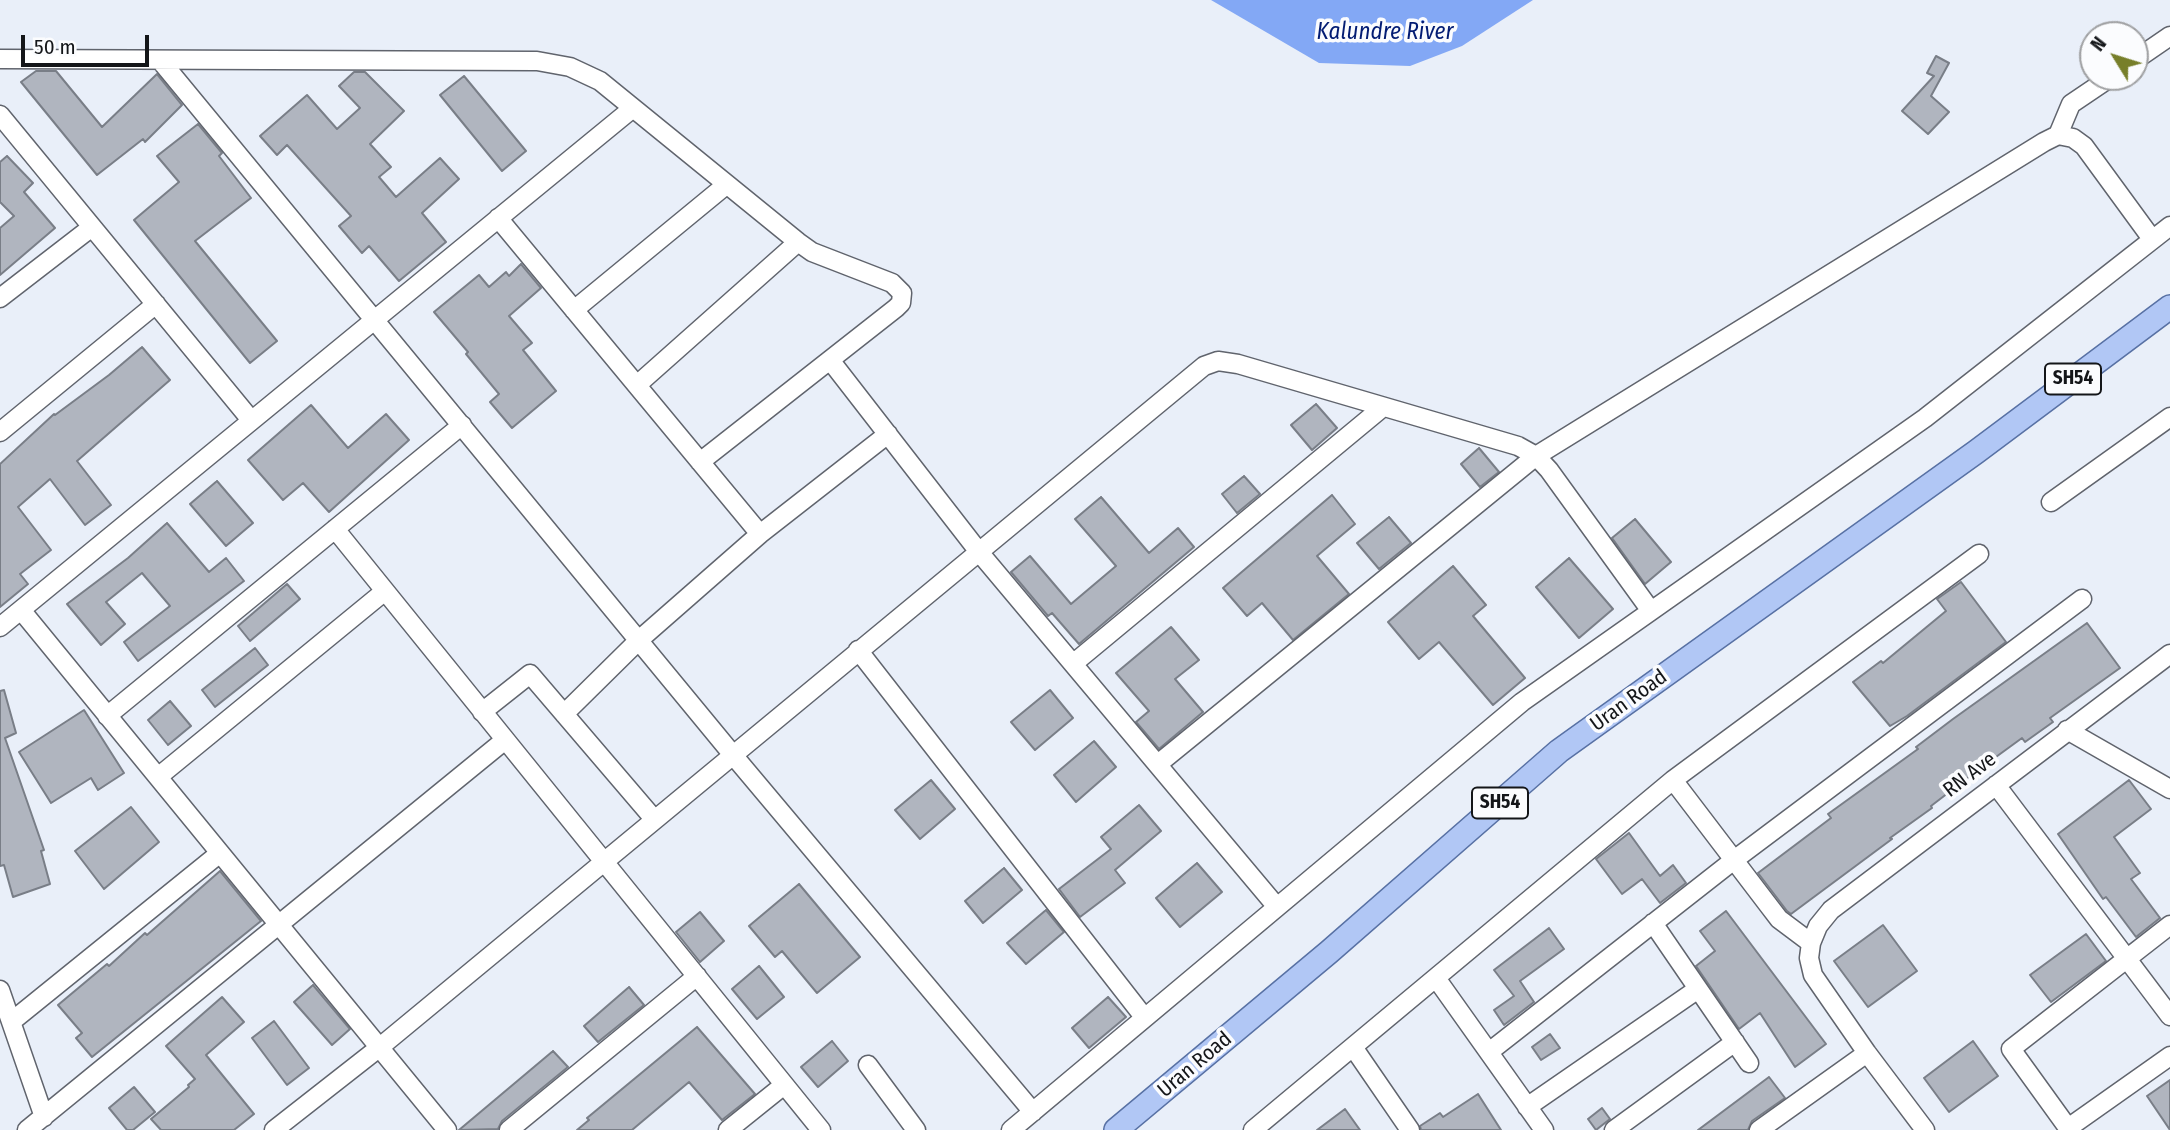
<!DOCTYPE html>
<style>
body{margin:0}
#map{position:relative;width:2170px;height:1130px;overflow:hidden;background:#e9eff9;font-family:"Fira Sans Condensed",sans-serif}
canvas{display:block}
.north{position:absolute;left:2079px;top:21px;width:70px;height:70px;box-sizing:border-box;background:#fbfcfe;border:2px solid #9fa0a2;border-radius:50%;rotate:308deg;font-size:19px;font-weight:700;line-height:28px;text-align:center;color:#141619}
.north::after{content:'';display:block;margin:auto;width:24px;height:32px;background:#777f2a;clip-path:polygon(50% 0,100% 100%,50% 72%,0 100%)}
.scale{position:absolute;left:21px;top:35px;width:128px;height:32px;box-sizing:border-box;border:4px solid #141619;border-top:0;padding-left:9px;font-size:21px;line-height:24px;white-space:nowrap;color:#141619;-webkit-text-stroke:5px #fbfcfe;paint-order:stroke}
</style>
<div id="map">
<canvas width="2170" height="1130"></canvas>
<div class="north">N</div>
<div class="scale">50 m</div>
</div>
<script>
const g = document.querySelector('canvas').getContext('2d');
g.lineJoin = 'round';
function fill(path, color) {
  g.fillStyle = color;
  g.fill(path, 'evenodd');
}
function toPath(rows) {
  const path = new Path2D();
  for (const r of rows) {
    path.moveTo(r[0], r[1]);
    for (let i = 2; i < r.length; i += 2) path.lineTo(r[i], r[i + 1]);
  }
  return path;
}
function stroke(path, color, width, dash) {
  g.strokeStyle = color;
  g.lineWidth = width;
  g.lineCap = dash ? 'butt' : 'round';
  g.setLineDash(dash || []);
  g.stroke(path);
}
function drawText(font, color, halo, rows, align = 'center') {
  g.font = font + ' "Fira Sans Condensed",sans-serif';
  g.lineWidth = 7;
  g.setLineDash([]);
  g.textBaseline = 'middle';
  g.strokeStyle = halo;
  g.fillStyle = color;
  for (const [text, x, y, turn = 0] of rows) {
    g.save();
    g.translate(x, y);
    g.rotate((+turn || 0) * Math.PI / 180);
    g.textAlign = isNaN(turn) ? turn : align;
    if (halo) g.strokeText(text, 0, 0);
    g.fillText(text, 0, 0);
    g.restore();
  }
}
const water = toPath([
 [1211,0,1533,0,1462,46,1410,66,1319,63]
]);
const building = toPath([
 [1936,56,1949,63,1931,96,1949,112,1928,134,1902,111,1934,76,1927,73,1936,56],
 [36,71,56,71,102,127,157,74,182,105,145,142,143,139,97,175,21,82,36,71],
 [354,72,365,72,404,111,370,144,391,167,379,177,396,197,440,158,459,179,422,213,446,242,399,281,369,246,362,253,339,226,351,216,287,145,277,155,260,136,307,95,337,129,360,108,339,86,354,72],
 [464,76,526,151,502,171,440,95,464,76],
 [198,124,222,153,219,156,251,198,195,241,277,341,250,363,134,220,179,182,157,156,198,124],
 [7,156,33,183,24,192,55,228,0,275,0,228,14,216,0,202,0,162,7,156],
 [521,264,541,288,509,316,532,343,523,350,556,391,512,428,490,402,499,394,466,354,468,352,434,312,479,275,489,287,506,272,509,276,521,264],
 [142,347,170,380,77,461,111,505,85,525,50,479,18,507,51,550,20,574,28,584,0,607,0,464,54,414,55,415,109,375,142,347],
 [1316,404,1337,428,1312,450,1291,425,1316,404],
 [311,405,348,448,386,414,409,440,329,512,303,483,283,500,248,460,311,405],
 [1479,448,1499,472,1480,487,1461,464,1479,448],
 [1244,476,1260,494,1237,513,1222,494,1244,476],
 [217,481,253,523,226,546,190,504,217,481],
 [1332,495,1355,524,1317,556,1349,594,1293,640,1262,603,1247,616,1223,588,1332,495],
 [1101,497,1149,553,1178,528,1194,547,1079,644,1052,613,1048,616,1011,572,1030,556,1071,604,1116,566,1075,519,1101,497],
 [1389,517,1411,543,1379,569,1357,543,1389,517],
 [1635,519,1671,562,1645,584,1612,538,1635,519],
 [167,523,209,572,226,558,244,581,138,661,124,642,170,606,142,573,106,602,125,624,101,645,67,604,128,558,167,523],
 [1569,558,1613,609,1579,638,1536,587,1569,558],
 [1453,566,1486,605,1473,616,1525,678,1493,705,1439,642,1419,659,1388,622,1453,566],
 [1961,582,2006,642,1907,716,1890,726,1853,682,1881,661,1883,663,1946,611,1937,599,1961,582],
 [287,584,300,599,250,641,238,626,287,584],
 [2087,623,2120,668,2050,718,2053,722,2025,742,2022,738,1974,773,1931,806,1932,808,1890,838,1892,839,1791,914,1787,911,1758,873,1831,818,1828,814,1918,749,1916,747,1953,719,2087,623],
 [1171,627,1199,660,1175,679,1203,712,1159,749,1136,722,1149,711,1116,673,1171,627],
 [255,648,268,665,215,707,202,690,255,648],
 [4,690,16,733,5,738,44,850,41,851,50,884,13,897,4,865,0,866,0,691,4,690],
 [1050,690,1073,718,1035,750,1011,722,1050,690],
 [170,701,191,726,168,745,148,720,170,701],
 [84,710,124,773,98,790,91,778,51,803,19,752,84,710],
 [1094,741,1116,767,1076,802,1054,775,1094,741],
 [931,780,955,809,920,839,895,810,931,780],
 [2129,780,2151,809,2114,837,2140,873,2131,879,2160,918,2136,937,2106,897,2103,899,2058,834,2129,780],
 [1139,805,1161,831,1115,870,1125,883,1080,917,1059,889,1111,849,1101,837,1139,805],
 [131,807,159,842,104,889,75,851,131,807],
 [1629,833,1660,876,1673,865,1686,883,1660,903,1642,879,1622,894,1596,859,1629,833],
 [1197,863,1222,892,1180,927,1156,898,1197,863],
 [1004,868,1022,890,983,923,965,901,1004,868],
 [220,871,261,921,92,1057,76,1038,82,1033,58,1005,107,964,109,966,145,933,147,935,220,871],
 [799,884,860,957,817,993,782,951,775,957,749,926,799,884],
 [1046,910,1064,932,1026,964,1007,943,1046,910],
 [1726,911,1826,1044,1795,1067,1760,1013,1739,1029,1696,966,1715,951,1700,931,1726,911],
 [700,912,724,941,700,962,676,932,700,912],
 [1883,925,1917,971,1868,1007,1834,961,1883,925],
 [1549,928,1564,949,1520,981,1534,1002,1504,1025,1494,1010,1514,996,1494,970,1549,928],
 [2086,934,2106,961,2051,1002,2030,975,2086,934],
 [759,966,784,997,757,1019,732,989,759,966],
 [313,985,350,1029,332,1045,294,1002,313,985],
 [629,987,644,1005,598,1042,584,1026,629,987],
 [222,997,244,1022,206,1055,254,1114,234,1130,161,1130,151,1119,189,1087,188,1085,195,1079,166,1046,222,997],
 [1108,997,1126,1017,1089,1048,1072,1028,1108,997],
 [274,1021,309,1068,287,1085,252,1038,274,1021],
 [697,1027,755,1094,722,1120,689,1082,632,1130,577,1130,589,1120,587,1118,697,1027],
 [1550,1034,1560,1048,1541,1060,1532,1047,1550,1034],
 [832,1041,848,1061,818,1087,801,1067,832,1041],
 [1973,1041,1998,1076,1949,1112,1924,1078,1973,1041],
 [553,1051,568,1067,502,1121,498,1129,459,1130,553,1051],
 [1769,1077,1785,1098,1752,1121,1748,1130,1698,1130,1769,1077],
 [2170,1080,2170,1130,2147,1096,2170,1080],
 [134,1087,155,1112,133,1130,127,1130,109,1108,134,1087],
 [1478,1094,1501,1130,1421,1130,1420,1126,1440,1113,1443,1117,1478,1094],
 [1602,1108,1610,1119,1596,1130,1588,1119,1602,1108],
 [1345,1109,1360,1130,1317,1130,1345,1109]
]);
const minor = toPath([
 [0,59,537,61,570,67,600,81,798,242,812,252,892,283,902,293,901,303,896,308,700,462],
 [160,60,733,755,1033,1112],
 [2135,60,2170,36],
 [0,115,251,420],
 [2058,135,2071,104,2111,77],
 [498,218,760,534],
 [0,298,92,227],
 [574,310,726,185],
 [830,360,979,552,1277,907],
 [637,385,798,242],
 [0,432,156,304],
 [2051,502,2170,417],
 [335,529,821,1130],
 [21,610,447,1130],
 [0,627,633,108],
 [858,650,1144,1017],
 [1074,663,1383,407],
 [482,712,530,674,654,819],
 [564,714,639,640,760,534,888,434],
 [107,716,462,425],
 [2067,730,2170,789],
 [1158,764,1536,456,2044,142,2058,135,2073,138,2084,146,2152,239],
 [158,777,385,591],
 [1673,780,1769,906,1779,919,1811,943],
 [1996,785,2170,1016],
 [1653,923,1749,1063],
 [2170,925,2011,1049,2068,1128,2170,1056],
 [1436,978,1544,1130],
 [0,990,44,1117],
 [11,1022,220,853],
 [1353,1047,1410,1130],
 [1489,1052,1734,860,2082,599],
 [868,1065,916,1130],
 [1527,1107,1698,989],
 [27,1130,505,740],
 [274,1130,380,1047,1204,366,1218,361,1238,364,1518,446,1536,456,1549,470,1651,611],
 [509,1130,697,976],
 [728,1130,784,1085],
 [1011,1130,1522,702,1925,418,2170,226],
 [1253,1130,1673,780,1979,554],
 [1614,1130,1735,1042],
 [1759,1130,1867,1053],
 [1925,1130,1867,1053,1813,975,1809,958,1811,943,1818,926,1831,910,2170,654]
]);
const major = toPath([
 [1116,1130,1329,952,1559,751,1976,452,2170,307]
]);
const shields = [
 [2073,379,56],
 [1500,803,56]
];
const shieldNames = [
 ["SH54",2073,379],
 ["SH54",1500,803]
];
const streetNames = [
 ["Uran Road",1629,701,-36],
 ["RN Ave",1970,775,-37],
 ["Uran Road",1195,1065,-40]
];
const waterNames = [
 ["Kalundre River",1385,33]
];
fill(water, '#83a8f5');
fill(building, '#b0b5bf');
stroke(building, '#797e87', 2);
stroke(minor, '#60646d', 21);
stroke(major, '#5871a4', 26);
stroke(minor, '#fff', 18);
stroke(major, '#b1c7f5', 23);
for (const [x, y, w] of shields) {
  const box = new Path2D();
  box.roundRect(x - w / 2, y - 15.5, w, 31, 5);
  g.fillStyle = '#fbfcfe';
  g.fill(box);
  stroke(box, '#141619', 2);
}
drawText('bold 19px', '#141619', null, shieldNames);
drawText('21px', '#141619', '#fbfcfe', streetNames);
drawText('italic 23px', '#031c73', '#fbfcfe', waterNames);
</script>
